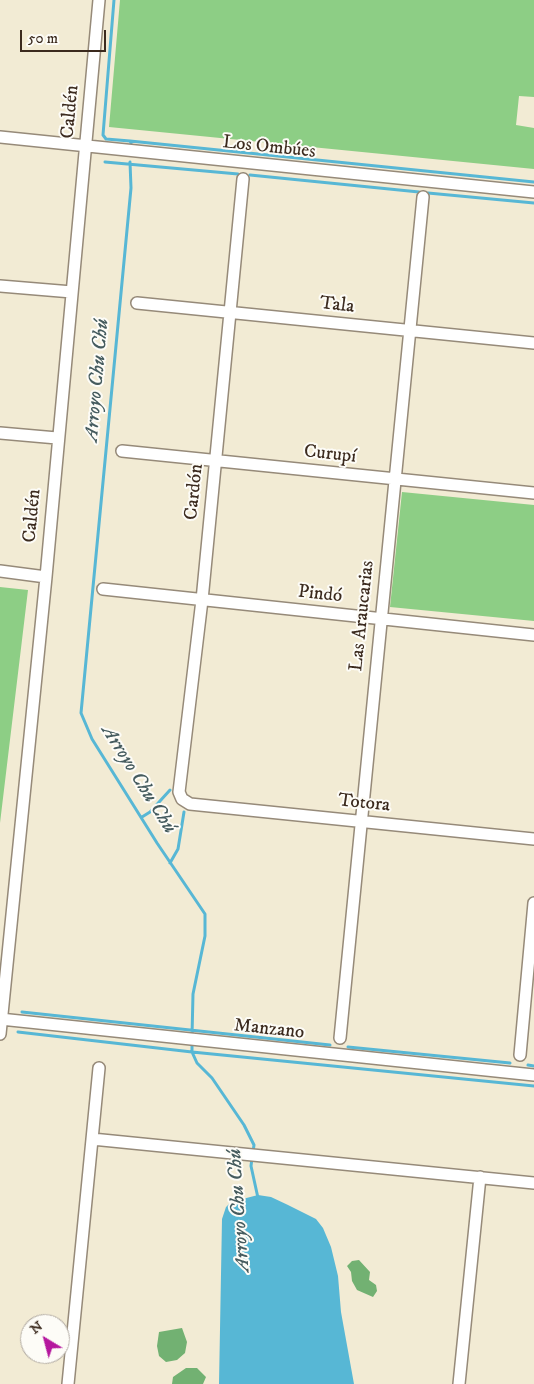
<!DOCTYPE html>
<meta charset="utf-8">
<style>
body{margin:0}
#map{position:relative;width:534px;height:1384px;overflow:hidden;background:#f2ebd4;font-family:"IM FELL DW Pica",serif}
canvas{display:block}
.north{position:absolute;left:20px;top:1314px;width:50px;height:50px;box-sizing:border-box;background:#fdfcf7;border:1px solid #afa8a0;border-radius:50%;rotate:323deg;font-size:14px;font-weight:700;line-height:20px;text-align:center;color:#3b2a1e}
.north::after{content:'';display:block;margin:auto;width:18px;height:22px;background:#b5179e;clip-path:polygon(50% 0,100% 100%,50% 72%,0 100%)}
.scale{position:absolute;left:20px;top:30px;width:86px;height:22px;box-sizing:border-box;border:2px solid #3b2a1e;border-top:0;padding-left:6px;font-size:15px;line-height:18px;white-space:nowrap;color:#3b2a1e;-webkit-text-stroke:4px #fdfcf7;paint-order:stroke}
</style>
<div id="map">
<canvas width="534" height="1384"></canvas>
<div class="north">N</div>
<div class="scale">50 m</div>
</div>
<script>
const g = document.querySelector('canvas').getContext('2d');
g.lineJoin = 'round';
function fill(path, color) {
  g.fillStyle = color;
  g.fill(path, 'evenodd');
}
function toPath(rows) {
  const path = new Path2D();
  for (const r of rows) {
    path.moveTo(r[0], r[1]);
    for (let i = 2; i < r.length; i += 2) path.lineTo(r[i], r[i + 1]);
  }
  return path;
}
function stroke(path, color, width, dash) {
  g.strokeStyle = color;
  g.lineWidth = width;
  g.lineCap = dash ? 'butt' : 'round';
  g.setLineDash(dash || []);
  g.stroke(path);
}
function drawText(font, color, halo, rows, align = 'center') {
  g.font = font + ' "IM FELL DW Pica",serif';
  g.lineWidth = 4;
  g.setLineDash([]);
  g.textBaseline = 'middle';
  g.strokeStyle = halo;
  g.fillStyle = color;
  for (const [text, x, y, turn = 0] of rows) {
    g.save();
    g.translate(x, y);
    g.rotate((+turn || 0) * Math.PI / 180);
    g.textAlign = isNaN(turn) ? turn : align;
    if (halo) g.strokeText(text, 0, 0);
    g.fillText(text, 0, 0);
    g.restore();
  }
}
const green = toPath([
 [120,0,534,0,534,97,519,96,516,125,534,128,534,169,109,127],
 [402,492,534,505,534,621,390,607],
 [0,587,28,590,0,823]
]);
const forest = toPath([
 [359,1260,370,1272,369,1280,376,1285,377,1291,373,1297,357,1290,352,1281,351,1272,347,1266,352,1261],
 [182,1328,187,1342,185,1353,177,1360,166,1362,159,1356,157,1346,159,1332],
 [186,1368,197,1368,206,1377,203,1384,172,1384,173,1377]
]);
const water = toPath([
 [258,1195,271,1197,288,1205,316,1219,323,1228,331,1247,338,1276,341,1312,354,1384,219,1384,222,1219,226,1207,231,1202]
]);
const stream = toPath([
 [114,0,103,135,106,139,130,141,131,143],
 [130,141,534,182],
 [105,162,238,174],
 [130,162,131,188,81,713,92,739,157,843,205,914,205,936,193,994,192,1036],
 [250,175,419,192],
 [428,193,534,203],
 [142,817,150,812,170,790],
 [170,863,178,849,184,812],
 [22,1012,330,1045],
 [18,1032,192,1052,534,1086],
 [192,1043,192,1052,197,1063,212,1078,244,1125,254,1145,253,1152],
 [348,1047,510,1063],
 [528,1065,534,1066],
 [252,1158,251,1166,258,1198]
]);
const minor = toPath([
 [0,137,534,192],
 [243,179,202,600,179,792,182,799,190,804,534,839],
 [0,286,72,292],
 [137,303,534,343],
 [0,433,57,438],
 [122,451,534,493],
 [0,571,46,577],
 [103,589,534,635],
 [0,1019,534,1075],
 [0,1034,46,577,99,0],
 [340,1038,423,197],
 [520,1055,534,903],
 [92,1139,534,1183],
 [68,1384,99,1068],
 [459,1384,480,1177]
]);
const streetNames = [
 ["Caldén",71,112,-85],
 ["Los Ombúes",269,148,6],
 ["Tala",337,306,6],
 ["Curupí",330,455,6],
 ["Cardón",195,492,-84],
 ["Caldén",33,516,-85],
 ["Pindó",320,595,6],
 ["Las Araucarias",363,616,-84],
 ["Totora",364,804,6],
 ["Manzano",269,1030,6]
];
const waterNames = [
 ["Arroyo Chu Chú",98,380,-85],
 ["Arroyo Chu Chú",138,780,58],
 ["Arroyo Chu Chú",240,1210,-94]
];
fill(green, '#8dce85');
fill(forest, '#72b172');
fill(water, '#57b7d5');
stroke(stream, '#57b7d5', 3);
stroke(minor, '#968a79', 14);
stroke(minor, '#fff', 11);
drawText('19px', '#3b2a1e', '#fdfcf7', streetNames);
drawText('italic 20px', '#455b5e', '#fdfcf7', waterNames);
</script>
